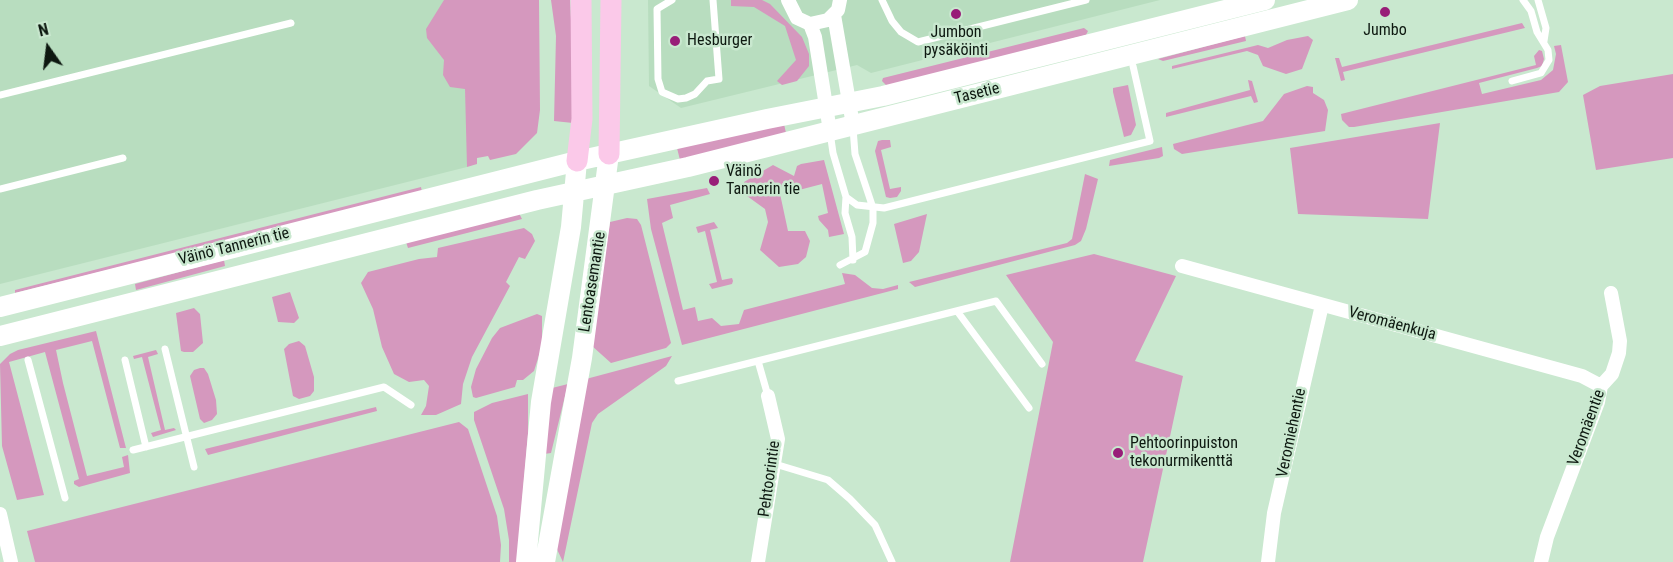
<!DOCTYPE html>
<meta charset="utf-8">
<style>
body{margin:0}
#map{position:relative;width:1673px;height:562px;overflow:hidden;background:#c9e8cf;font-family:"Roboto Condensed",sans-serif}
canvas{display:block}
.north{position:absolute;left:18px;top:18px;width:60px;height:60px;-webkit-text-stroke:4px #c9e8cf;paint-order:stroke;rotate:346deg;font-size:16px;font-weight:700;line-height:24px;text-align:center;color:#0d1810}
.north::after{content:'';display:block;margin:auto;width:21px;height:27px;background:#0d1810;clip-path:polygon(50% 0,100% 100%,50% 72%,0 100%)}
</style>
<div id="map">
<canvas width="1673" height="562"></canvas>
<div class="north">N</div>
</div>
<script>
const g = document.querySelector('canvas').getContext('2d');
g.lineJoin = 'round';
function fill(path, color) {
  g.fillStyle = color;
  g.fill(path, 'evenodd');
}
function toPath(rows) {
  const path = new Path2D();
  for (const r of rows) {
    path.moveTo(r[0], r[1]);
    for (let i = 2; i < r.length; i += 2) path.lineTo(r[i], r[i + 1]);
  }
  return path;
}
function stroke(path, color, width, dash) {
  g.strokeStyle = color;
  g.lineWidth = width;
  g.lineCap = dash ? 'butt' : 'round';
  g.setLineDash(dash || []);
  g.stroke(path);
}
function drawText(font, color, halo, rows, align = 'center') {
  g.font = font + ' "Roboto Condensed",sans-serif';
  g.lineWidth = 5;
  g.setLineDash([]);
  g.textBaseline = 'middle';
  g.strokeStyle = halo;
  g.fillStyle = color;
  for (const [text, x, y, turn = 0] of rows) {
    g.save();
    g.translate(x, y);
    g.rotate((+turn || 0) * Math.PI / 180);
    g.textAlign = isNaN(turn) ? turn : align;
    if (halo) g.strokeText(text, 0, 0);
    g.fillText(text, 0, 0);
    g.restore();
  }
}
const built = toPath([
 [0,0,459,0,468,125,467,167,0,284],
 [648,0,1160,0,871,73,857,65,681,108,649,86]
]);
const green = toPath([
 [444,0,539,0,540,110,537,133,516,154,490,160,488,156,477,158,477,164,467,167,465,89,450,87,443,75,444,60,427,38,426,29],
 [551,0,570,0,574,76,573,123,554,121,556,36],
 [731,0,762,0,770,4,802,37,809,54,809,66,797,81,782,85,777,81,796,60,785,26,754,7,731,6],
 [1522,23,1525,28,1343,72,1345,80,1341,81,1335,58,1339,58,1342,67],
 [1084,28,1088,31,1086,35,887,86,882,81,883,78],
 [1245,36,1246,41,1163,61,1158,59],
 [1308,36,1313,40,1302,69,1286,74,1263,66,1258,55,1247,51,1172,69,1172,66,1258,45,1268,48,1287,40],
 [1561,45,1568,82,1559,92,1354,127,1349,127,1342,120,1341,114,1536,65,1534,56,1539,50,1542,51,1544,59,1542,66,1537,68,1479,83,1482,94,1541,80,1553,70,1556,54,1554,46],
 [1673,74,1673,158,1596,170,1583,95,1600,86],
 [1248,80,1252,81,1258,102,1254,103,1251,96,1166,117,1166,113,1250,90],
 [1128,85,1136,125,1131,135,1124,137,1113,92,1113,88],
 [1307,86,1313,87,1313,93,1324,100,1328,110,1325,131,1182,154,1174,149,1173,144,1263,121,1284,94],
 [1440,123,1428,219,1298,214,1290,148],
 [784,124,786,133,680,160,677,148],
 [882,140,890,140,891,147,881,150,890,189,901,187,901,191,897,197,890,198,886,197,875,151,878,141],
 [1162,147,1163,156,1159,158,1109,166,1110,160],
 [824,160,844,234,829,237,828,230,819,220,818,216,828,213,822,184,799,190,797,184,779,189,788,231,805,231,810,241,806,257,798,264,779,267,760,250,768,222,765,209,747,196,744,182,773,165,794,176,797,166,801,164],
 [1085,174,1098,179,1086,229,1081,241,1075,245,915,287,909,282,1067,243,1072,239],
 [421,187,422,192,15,293,15,290],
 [707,188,710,194,670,205,673,218,662,223,683,310,695,307,698,321,712,318,721,326,739,324,744,310,845,284,842,273,855,275,872,288,883,289,898,285,898,289,682,345,651,229,647,199],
 [519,213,522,219,408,248,406,242],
 [927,214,919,252,911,261,903,263,894,224],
 [627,218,637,219,641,225,671,343,666,348,611,363,592,346,610,222],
 [714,222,718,228,710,230,722,280,732,278,733,281,732,284,712,289,709,284,717,282,705,231,698,233,696,227],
 [524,228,532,234,535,241,525,259,519,257,506,282,510,286,472,357,463,384,461,404,436,415,421,415,426,406,429,386,424,380,409,382,394,374,382,347,373,309,361,283,368,272,419,259,437,257,438,248],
 [1094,254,1176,276,1135,361,1183,376,1143,562,1010,562,1053,342,1006,275],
 [224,260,225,266,136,290,135,284],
 [290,292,299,318,294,323,278,322,272,297],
 [194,308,200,314,203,343,193,352,184,352,181,351,176,313],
 [537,314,542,316,542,346,534,371,523,380,517,380,515,387,476,398,473,397,471,387,476,369,492,338,500,328],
 [96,331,126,448,120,448,92,341,56,350,63,383,87,476,124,467,122,457,128,455,130,473,79,487,74,484,74,481,79,479,45,352,9,362,44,495,17,500,2,446,0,364,10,354,18,350],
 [299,341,305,346,314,377,314,391,310,396,299,399,293,396,284,349,289,344],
 [156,350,158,354,148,357,165,430,174,428,176,430,153,437,151,433,161,430,142,357,134,359,133,356],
 [672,356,666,366,598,414,592,423,563,562,554,543,586,379],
 [200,368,204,368,208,374,216,400,217,414,212,420,204,423,200,419,190,376,194,370],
 [568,384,551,453,544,454,552,388],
 [528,394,528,434,517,562,509,562,509,540,504,509,474,420,474,412,492,403],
 [376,407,377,411,208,455,205,449],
 [459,422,468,429,497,516,501,545,500,562,35,562,27,531]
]);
const lane = toPath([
 [672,0,657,9,658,79,662,92,678,99,686,98,695,94,707,81,719,79,713,0],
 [882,0,892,21,901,32,918,42,1086,0],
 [1538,0,1546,28,1544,41],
 [1512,81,1541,73,1549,60,1548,50,1537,32,1531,11,1523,0],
 [0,95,291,23],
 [830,132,833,153,846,197,857,205,884,208,1150,141,1133,66],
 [0,189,123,158],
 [846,197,845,213,852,237,853,260],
 [840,265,865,252,873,223,873,208,855,154,853,128],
 [957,311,1029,408],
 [165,349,194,467],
 [28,360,65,498],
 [125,360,146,447],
 [758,361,768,396],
 [678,381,996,301,1042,364],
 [133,450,384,387,411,405],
 [775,464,828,480,850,499,875,525,892,562]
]);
const street = toPath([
 [788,0,797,18,810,24,828,20,838,10,840,0],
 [834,15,853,125],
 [810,24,815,37,830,131],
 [1182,266,1582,376,1601,386],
 [0,514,11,562],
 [758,562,778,439,768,396],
 [1268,562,1274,513,1322,305],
 [1541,562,1547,537,1598,402,1601,386,1612,374,1619,353,1620,341,1611,293]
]);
const secondary = toPath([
 [0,307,577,161,767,119,883,96,1265,0],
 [0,336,537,200,688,167,1348,0],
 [526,562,541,402,571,227,577,161],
 [545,562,582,358,609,154]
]);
const primary = toPath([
 [609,154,611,0],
 [577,161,582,119,581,0]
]);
const markers = [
 [1385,12,6,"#981e78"],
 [956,14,6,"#981e78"],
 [675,41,6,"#981e78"],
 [714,181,6,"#981e78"],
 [1118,453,6,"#981e78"]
];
const poiNames = [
 ["Jumbo",1385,31,"center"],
 ["Jumbon",956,33,"center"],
 ["pysäköinti",956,51,"center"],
 ["Hesburger",687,41],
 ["Väinö",726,172],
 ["Tannerin tie",726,190],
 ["Pehtoorinpuiston",1130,444],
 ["tekonurmikenttä",1130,462]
];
const streetNames = [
 ["Tasetie",977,94,-14],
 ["Väinö Tannerin tie",234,247,-14],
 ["Lentoasemantie",593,282,-81],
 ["Veromäenkuja",1392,324,15],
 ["Veromäentie",1587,428,-70],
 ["Veromiehentie",1292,433,-78],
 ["Pehtoorintie",770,479,-82]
];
fill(built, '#b8ddbf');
fill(green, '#d598be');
stroke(lane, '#fff', 7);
stroke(street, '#fff', 14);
stroke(secondary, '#fff', 20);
stroke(primary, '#fbc9e9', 21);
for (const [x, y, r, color] of markers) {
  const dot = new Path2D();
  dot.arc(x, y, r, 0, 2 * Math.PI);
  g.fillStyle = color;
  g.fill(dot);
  stroke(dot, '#c9e8cf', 2);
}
drawText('16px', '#0d1810', '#c9e8cf', poiNames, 'left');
drawText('16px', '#0d1810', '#c9e8cf', streetNames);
</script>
